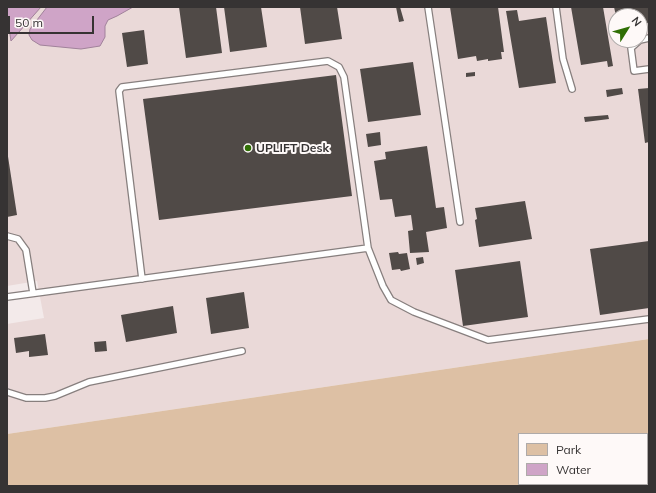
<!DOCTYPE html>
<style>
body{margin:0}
#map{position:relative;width:656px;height:493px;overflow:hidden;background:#f3eaea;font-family:Mulish,sans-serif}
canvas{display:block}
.frame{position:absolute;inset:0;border:8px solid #363333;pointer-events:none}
.legend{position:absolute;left:518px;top:433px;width:130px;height:52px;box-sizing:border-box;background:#fef9f8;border:1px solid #aeaaa9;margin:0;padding:5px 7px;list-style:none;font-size:12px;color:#363333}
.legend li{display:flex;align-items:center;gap:8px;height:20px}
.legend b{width:20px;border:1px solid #aeaaa9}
.north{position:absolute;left:608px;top:8px;width:40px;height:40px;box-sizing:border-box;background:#fef9f8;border:1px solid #aeaaa9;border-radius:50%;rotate:53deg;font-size:11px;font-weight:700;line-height:16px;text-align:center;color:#363333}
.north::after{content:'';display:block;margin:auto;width:14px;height:18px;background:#306f05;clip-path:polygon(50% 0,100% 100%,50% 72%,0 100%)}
.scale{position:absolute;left:8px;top:16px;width:86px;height:18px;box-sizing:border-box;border:2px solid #363333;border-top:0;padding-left:5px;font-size:12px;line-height:14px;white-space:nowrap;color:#363333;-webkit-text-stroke:3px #fef9f8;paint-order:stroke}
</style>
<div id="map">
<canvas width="656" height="493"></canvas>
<div class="frame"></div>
<ul class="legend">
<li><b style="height:11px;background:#ddc0a4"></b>Park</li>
<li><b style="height:11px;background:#cfa4c7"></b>Water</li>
</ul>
<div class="north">N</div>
<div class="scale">50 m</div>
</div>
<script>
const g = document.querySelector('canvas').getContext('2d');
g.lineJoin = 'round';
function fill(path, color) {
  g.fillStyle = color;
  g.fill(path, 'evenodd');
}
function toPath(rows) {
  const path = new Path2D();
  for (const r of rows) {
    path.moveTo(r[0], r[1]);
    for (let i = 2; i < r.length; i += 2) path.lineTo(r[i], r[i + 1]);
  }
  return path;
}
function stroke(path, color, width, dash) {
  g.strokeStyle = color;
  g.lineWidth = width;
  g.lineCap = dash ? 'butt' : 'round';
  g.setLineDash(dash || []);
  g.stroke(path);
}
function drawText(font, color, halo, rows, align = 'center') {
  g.font = font + ' Mulish,sans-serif';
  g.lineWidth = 4;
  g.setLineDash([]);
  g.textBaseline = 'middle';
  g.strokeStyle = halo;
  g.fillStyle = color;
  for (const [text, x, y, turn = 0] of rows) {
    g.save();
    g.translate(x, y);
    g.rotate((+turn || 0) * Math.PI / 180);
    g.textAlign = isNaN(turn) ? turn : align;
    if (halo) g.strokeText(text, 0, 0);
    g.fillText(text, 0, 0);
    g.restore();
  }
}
const built = toPath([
 [7,7,649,7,649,339,7,434,7,324,44,318,37,281,7,286],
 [616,16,640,16,640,40,616,40],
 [647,469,649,469,649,486,521,486,536,484,647,484]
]);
const green = toPath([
 [649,339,649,469,647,469,647,434,519,434,519,484,536,484,521,486,7,486,7,434]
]);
const water = toPath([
 [7,7,41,7,11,41,7,15,7,7],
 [47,7,133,7,117,16,108,20,105,26,105,37,100,46,81,49,40,45,32,40,29,35,30,29,47,7]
]);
const building = toPath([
 [179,7,216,7,222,53,186,58],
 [224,7,261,7,267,47,230,52],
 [300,7,337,7,342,39,305,44],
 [396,7,400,7,404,21,399,22],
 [450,7,498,7,504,52,501,52,502,59,488,61,488,59,477,61,476,56,458,59],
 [571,7,603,7,613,66,608,67,607,61,581,65],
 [614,7,649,7,649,23,640,24,640,16,616,16],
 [517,10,519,21,546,17,556,83,519,88,506,11],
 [144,30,148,64,127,67,122,33],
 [413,62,421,115,368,122,360,69],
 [475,72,475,76,466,77,466,73],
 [336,75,352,196,159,220,143,99],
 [622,88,623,94,607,97,606,90],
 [649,88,649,142,645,143,638,89],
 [608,115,609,119,585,122,584,117],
 [380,132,381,145,368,147,366,134],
 [427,146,436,208,444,207,447,228,426,232,429,252,410,253,408,231,413,230,411,215,395,217,392,199,380,200,374,161,386,159,385,152],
 [7,150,17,215,7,217],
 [525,201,532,239,479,247,475,220,477,219,475,208],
 [649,241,649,308,600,315,590,249],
 [398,252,399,254,407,253,410,269,401,271,400,269,392,270,389,253],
 [423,257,424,263,417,265,416,258],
 [520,261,528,317,463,326,455,270],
 [244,292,249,328,211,334,206,298],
 [173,306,177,333,126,342,121,315],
 [45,334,48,355,29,357,29,351,16,353,14,338],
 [106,341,107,351,95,352,94,342]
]);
const service = toPath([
 [428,7,460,222],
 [556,7,563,59,572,89],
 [649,38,640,40,631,48,634,71,649,69],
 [7,236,18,239,26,250,33,293],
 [368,248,383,286,391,300,414,312,488,340,649,319],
 [7,297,368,248,344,77,339,67,328,61,122,87,119,91,142,279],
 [7,392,26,398,45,398,55,396,89,382,242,351]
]);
const markers = [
 [248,148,4,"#306f05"]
];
const poiNames = [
 ["UPLIFT Desk",256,148]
];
fill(built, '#ead9d8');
fill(green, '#ddc0a4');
fill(water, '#cfa4c7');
stroke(water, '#a1829b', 1);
fill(building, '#504a47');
stroke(service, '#877f7e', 8);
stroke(service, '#fff', 5.5);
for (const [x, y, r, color] of markers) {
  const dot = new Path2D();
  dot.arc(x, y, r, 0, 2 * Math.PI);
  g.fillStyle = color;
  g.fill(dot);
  stroke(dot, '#fef9f8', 1.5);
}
drawText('bold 12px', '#363333', '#fef9f8', poiNames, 'left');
</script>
